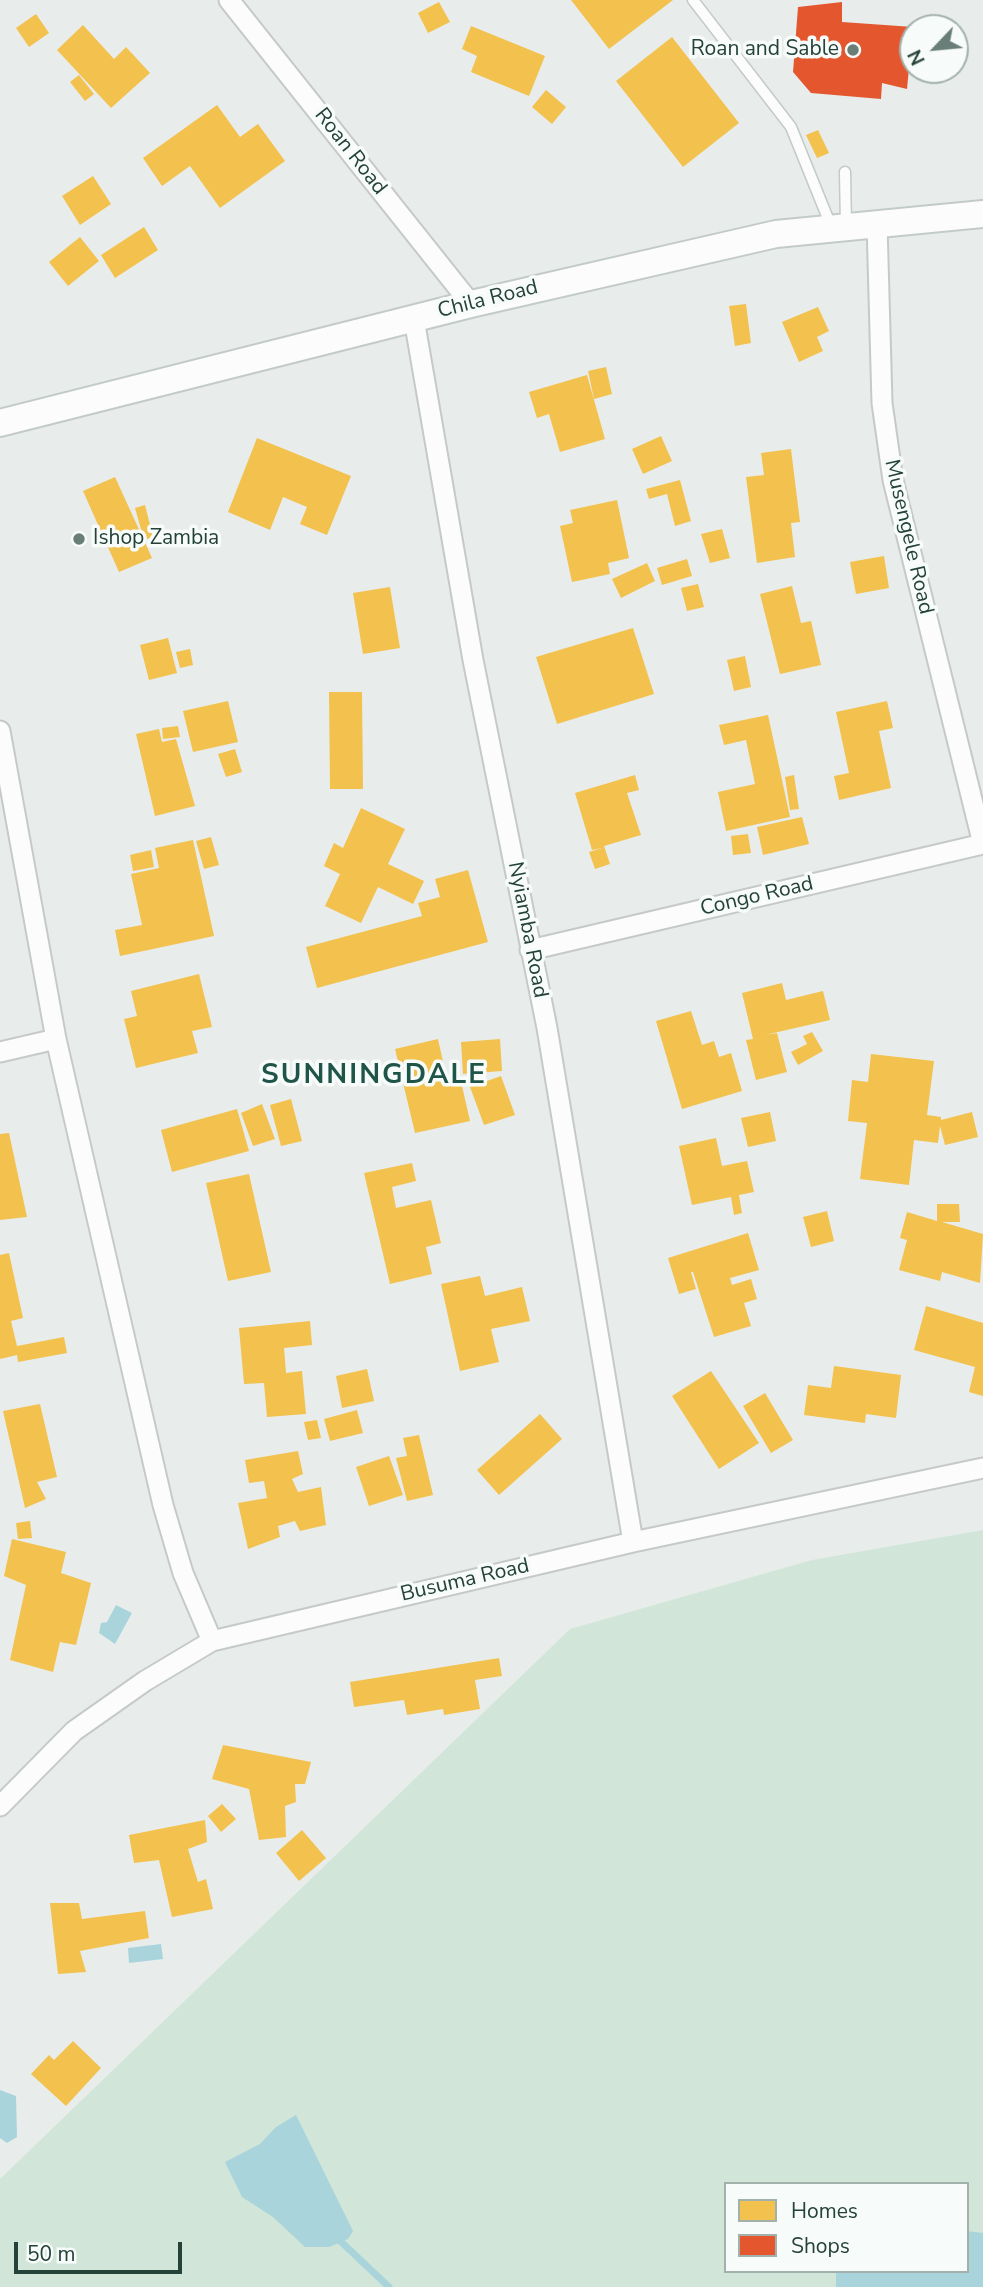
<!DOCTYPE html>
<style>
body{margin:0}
#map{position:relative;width:983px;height:2287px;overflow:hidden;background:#e8edeb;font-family:"Nunito Sans",sans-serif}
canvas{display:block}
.legend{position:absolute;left:724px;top:2182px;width:245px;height:91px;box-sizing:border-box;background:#f7fbf9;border:2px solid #a3b1ad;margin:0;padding:9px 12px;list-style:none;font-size:21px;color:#24423a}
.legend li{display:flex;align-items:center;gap:14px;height:35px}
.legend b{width:35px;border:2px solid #a3b1ad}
.north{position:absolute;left:899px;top:14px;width:70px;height:70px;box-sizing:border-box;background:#f7fbf9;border:2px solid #a3b1ad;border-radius:50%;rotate:244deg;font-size:19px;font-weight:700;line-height:28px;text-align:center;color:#24423a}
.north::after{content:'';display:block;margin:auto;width:24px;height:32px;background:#697e78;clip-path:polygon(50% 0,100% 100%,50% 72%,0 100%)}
.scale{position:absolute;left:14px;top:2242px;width:168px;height:32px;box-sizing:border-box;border:4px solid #24423a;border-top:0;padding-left:9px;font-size:21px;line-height:24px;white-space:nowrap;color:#24423a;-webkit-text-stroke:5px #f7fbf9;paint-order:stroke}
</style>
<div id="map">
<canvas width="983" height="2287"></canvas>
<ul class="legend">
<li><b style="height:19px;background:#f2c14e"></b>Homes</li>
<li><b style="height:19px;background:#e4572e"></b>Shops</li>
</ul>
<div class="north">N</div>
<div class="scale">50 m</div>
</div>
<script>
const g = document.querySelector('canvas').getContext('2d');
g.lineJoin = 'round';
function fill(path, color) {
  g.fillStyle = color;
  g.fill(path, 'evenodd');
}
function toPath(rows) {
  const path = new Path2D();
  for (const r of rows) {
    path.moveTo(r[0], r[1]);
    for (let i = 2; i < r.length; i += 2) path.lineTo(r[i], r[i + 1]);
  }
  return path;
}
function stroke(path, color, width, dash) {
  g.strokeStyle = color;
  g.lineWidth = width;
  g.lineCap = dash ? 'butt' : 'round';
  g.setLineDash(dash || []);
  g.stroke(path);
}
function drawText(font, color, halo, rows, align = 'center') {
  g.font = font + ' "Nunito Sans",sans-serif';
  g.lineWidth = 7;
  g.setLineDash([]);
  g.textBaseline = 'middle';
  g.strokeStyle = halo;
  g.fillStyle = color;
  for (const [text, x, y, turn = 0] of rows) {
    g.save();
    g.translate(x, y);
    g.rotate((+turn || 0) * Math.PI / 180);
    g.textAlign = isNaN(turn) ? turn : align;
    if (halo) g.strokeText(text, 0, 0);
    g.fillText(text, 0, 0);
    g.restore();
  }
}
const green = toPath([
 [983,1530,983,2287,0,2287,0,2179,570,1629,812,1560],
 [726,2184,967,2184,967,2271,726,2271]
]);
const water = toPath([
 [116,1605,132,1613,115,1644,99,1633,101,1623,107,1622],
 [161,1944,163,1959,129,1963,128,1948],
 [0,2090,16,2096,17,2137,7,2143,0,2138],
 [296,2115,353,2231,348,2239,329,2247,305,2247,273,2217,242,2197,225,2162,260,2144,276,2127],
 [967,2231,983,2233,983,2287,836,2287,836,2271,967,2271]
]);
const homes = toPath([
 [571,0,673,0,609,49],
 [439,2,450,22,428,33,418,13],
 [36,14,49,33,29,47,16,28],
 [83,25,114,59,126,47,150,73,111,108,57,50],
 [471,26,545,56,529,96,471,72,477,56,462,49],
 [672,37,739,123,683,167,616,81],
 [79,75,94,94,85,101,70,82],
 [546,90,566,107,552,124,532,107],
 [217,105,240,137,258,124,285,161,220,208,190,166,162,186,143,158],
 [818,130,829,153,817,158,806,135],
 [93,176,111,204,80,225,62,196],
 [144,227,158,250,115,278,101,255],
 [80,237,99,261,68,286,49,262],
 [746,304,751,343,735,346,729,306],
 [818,307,829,331,817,337,823,351,799,362,782,322],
 [606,367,612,394,594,399,588,371],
 [587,375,605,439,560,452,549,414,537,418,529,392],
 [661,436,672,461,643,474,632,449],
 [257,438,351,476,327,535,300,524,307,507,283,497,270,530,228,512],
 [791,449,800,522,791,523,795,557,757,563,746,477,764,475,761,453],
 [115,477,152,558,119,572,83,491],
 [680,480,691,521,675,526,667,494,649,499,646,489],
 [617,500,629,558,608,563,610,574,572,582,560,526,573,523,570,510],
 [145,505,153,537,144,540,135,508],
 [722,529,730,558,710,563,701,534],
 [884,556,889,588,856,594,850,562],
 [687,559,692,576,662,585,657,568],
 [647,563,655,581,621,598,612,579],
 [698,584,704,607,687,611,681,588],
 [792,586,801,623,811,621,821,665,780,674,760,594],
 [390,587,400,648,363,654,353,593],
 [633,628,654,694,557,724,536,657],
 [168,638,177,673,149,680,140,645],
 [190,649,193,665,180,668,176,652],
 [745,656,751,687,734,691,727,660],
 [329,692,362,692,363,789,330,789],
 [228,701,238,742,193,752,183,711],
 [887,701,893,728,879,731,891,788,839,800,834,776,849,773,836,712],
 [768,715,790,817,726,831,718,792,755,784,746,740,724,745,719,725],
 [178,726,180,737,163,739,162,728],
 [159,729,162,742,176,739,195,806,155,816,136,734],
 [235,749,242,772,226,777,218,754],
 [635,775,639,790,627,793,641,835,604,846,610,864,595,869,589,852,602,848,592,850,575,793],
 [794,775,799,809,790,810,785,777],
 [361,808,405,829,388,864,424,881,413,904,378,887,361,923,325,906,340,874,324,866,334,843,343,848],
 [802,817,809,844,763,855,757,827],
 [748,834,751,853,733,855,731,836],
 [211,837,219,865,204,869,196,841],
 [193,840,214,936,120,956,115,930,142,925,131,874,159,868,155,848],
 [151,850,154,867,133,871,130,855],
 [468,870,488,942,317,988,306,947,422,916,418,903,440,897,435,879],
 [199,974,212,1027,192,1031,198,1053,136,1068,124,1019,137,1016,131,991],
 [782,983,786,1000,823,991,830,1020,765,1035,777,1033,787,1072,756,1080,746,1040,753,1039,742,993],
 [691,1011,702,1045,714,1041,719,1057,731,1053,742,1091,682,1109,656,1021],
 [812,1032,823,1051,798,1065,791,1052,807,1044,803,1036],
 [438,1039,447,1080,460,1077,470,1121,415,1133,395,1049],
 [500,1039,502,1071,463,1074,461,1042],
 [871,1054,934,1061,927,1115,941,1117,941,1120,972,1112,978,1137,945,1145,940,1126,938,1143,914,1140,909,1185,860,1179,867,1123,848,1121,852,1080,868,1082],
 [501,1076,515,1115,484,1125,470,1087],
 [291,1099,302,1141,281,1146,270,1105],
 [262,1104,275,1139,253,1146,241,1113],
 [237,1109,249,1151,172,1172,161,1130],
 [770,1112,776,1141,748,1147,741,1118],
 [9,1133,27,1217,0,1220,0,1134],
 [716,1138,722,1166,747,1161,754,1192,739,1195,742,1213,734,1215,731,1197,692,1205,679,1146],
 [412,1163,416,1181,392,1187,396,1208,431,1200,441,1243,426,1247,432,1274,390,1284,364,1173],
 [249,1174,271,1272,228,1281,206,1183],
 [937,1204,959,1204,960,1222,942,1222,983,1234,980,1283,942,1272,940,1281,899,1270,907,1240,900,1238,907,1212,937,1221],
 [827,1211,834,1241,811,1247,803,1217],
 [748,1233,759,1270,730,1278,732,1285,751,1279,757,1299,744,1303,751,1326,714,1337,693,1272,691,1272,696,1289,679,1294,668,1258],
 [9,1253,23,1318,11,1321,17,1346,64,1337,67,1353,18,1362,17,1355,0,1359,0,1255],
 [480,1276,485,1296,522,1287,530,1321,491,1329,499,1362,460,1371,441,1284],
 [926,1306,983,1323,983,1396,969,1392,975,1367,914,1350],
 [310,1321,312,1345,284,1348,286,1373,302,1371,306,1414,267,1417,264,1383,244,1384,239,1328],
 [834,1366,901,1375,896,1418,866,1414,865,1423,804,1415,808,1385,831,1388],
 [367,1369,374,1401,342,1408,336,1376],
 [711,1371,759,1443,719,1469,672,1396],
 [765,1393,793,1440,771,1453,743,1406],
 [40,1404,57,1477,37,1482,46,1499,25,1508,3,1411],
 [357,1410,363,1433,330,1441,324,1419],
 [540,1414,562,1439,499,1495,477,1470],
 [317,1420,321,1438,308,1440,304,1422],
 [419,1435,433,1495,407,1501,396,1458,407,1456,403,1438],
 [298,1451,303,1474,292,1479,298,1492,321,1487,326,1525,300,1531,295,1521,278,1526,280,1537,248,1549,238,1503,267,1498,264,1481,249,1483,245,1460],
 [389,1456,403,1495,369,1506,356,1467],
 [30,1521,32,1538,18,1539,16,1523],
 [12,1539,66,1552,61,1573,91,1583,76,1645,60,1642,53,1672,10,1660,26,1585,4,1576],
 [499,1658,502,1676,475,1680,480,1709,444,1715,443,1709,407,1715,404,1700,354,1707,350,1682],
 [223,1745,311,1762,305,1784,295,1784,296,1802,285,1806,286,1837,259,1840,249,1789,212,1779],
 [222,1804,236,1819,221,1832,208,1816],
 [205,1820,207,1842,188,1849,198,1882,206,1879,213,1909,172,1917,159,1860,134,1863,129,1835],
 [302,1830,326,1858,299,1881,276,1853],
 [50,1903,79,1903,82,1919,145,1911,149,1938,80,1951,86,1972,58,1974],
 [73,2041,101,2068,66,2106,31,2074,49,2055,54,2060]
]);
const shops = toPath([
 [842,2,842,22,913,27,907,89,882,83,881,99,811,93,793,72,798,7]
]);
const stream = toPath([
 [336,2237,389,2287]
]);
const lane = toPath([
 [693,0,791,127,831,226],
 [845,172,846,225]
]);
const street = toPath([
 [229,0,471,304],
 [877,224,882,403,893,480,983,844],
 [414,319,473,660,547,1028,633,1542],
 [0,731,56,1039,163,1505,183,1573,212,1641],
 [530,950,983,844],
 [0,1052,56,1039],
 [0,1806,74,1731,145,1681,212,1641,633,1542,983,1468]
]);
const secondary = toPath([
 [0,423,471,304,776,234,983,214]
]);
const markers = [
 [853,50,7,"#697e78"],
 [79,539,7,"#697e78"]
];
const poiNames = [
 ["Roan and Sable",839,50],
 ["Ishop Zambia",93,539,"left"]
];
const streetNames = [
 ["Roan Road",350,152,52],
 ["Chila Road",488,300,-14],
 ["Musengele Road",908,537,77],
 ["Congo Road",757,897,-13],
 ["Nyiamba Road",527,930,79],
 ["Busuma Road",465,1581,-13]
];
const districtNames = [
 ["SUNNINGDALE",374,1076]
];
fill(green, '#d1e6d8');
fill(water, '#a9d4db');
fill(homes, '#f2c14e');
fill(shops, '#e4572e');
stroke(stream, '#a9d4db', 7);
stroke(lane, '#c5cac8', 13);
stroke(street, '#c5cac8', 23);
stroke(secondary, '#c3cbc8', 30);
stroke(lane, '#fcfcfc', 10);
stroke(street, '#fcfcfc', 19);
stroke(secondary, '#fcfcfc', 26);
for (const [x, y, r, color] of markers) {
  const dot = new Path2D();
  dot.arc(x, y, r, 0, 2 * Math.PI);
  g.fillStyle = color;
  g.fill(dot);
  stroke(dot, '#f7fbf9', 2.5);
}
drawText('21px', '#24423a', '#f7fbf9', poiNames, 'right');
drawText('21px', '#24423a', '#f7fbf9', streetNames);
g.letterSpacing = '2px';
drawText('bold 28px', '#1f5548', '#f7fbf9', districtNames);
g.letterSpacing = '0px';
</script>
